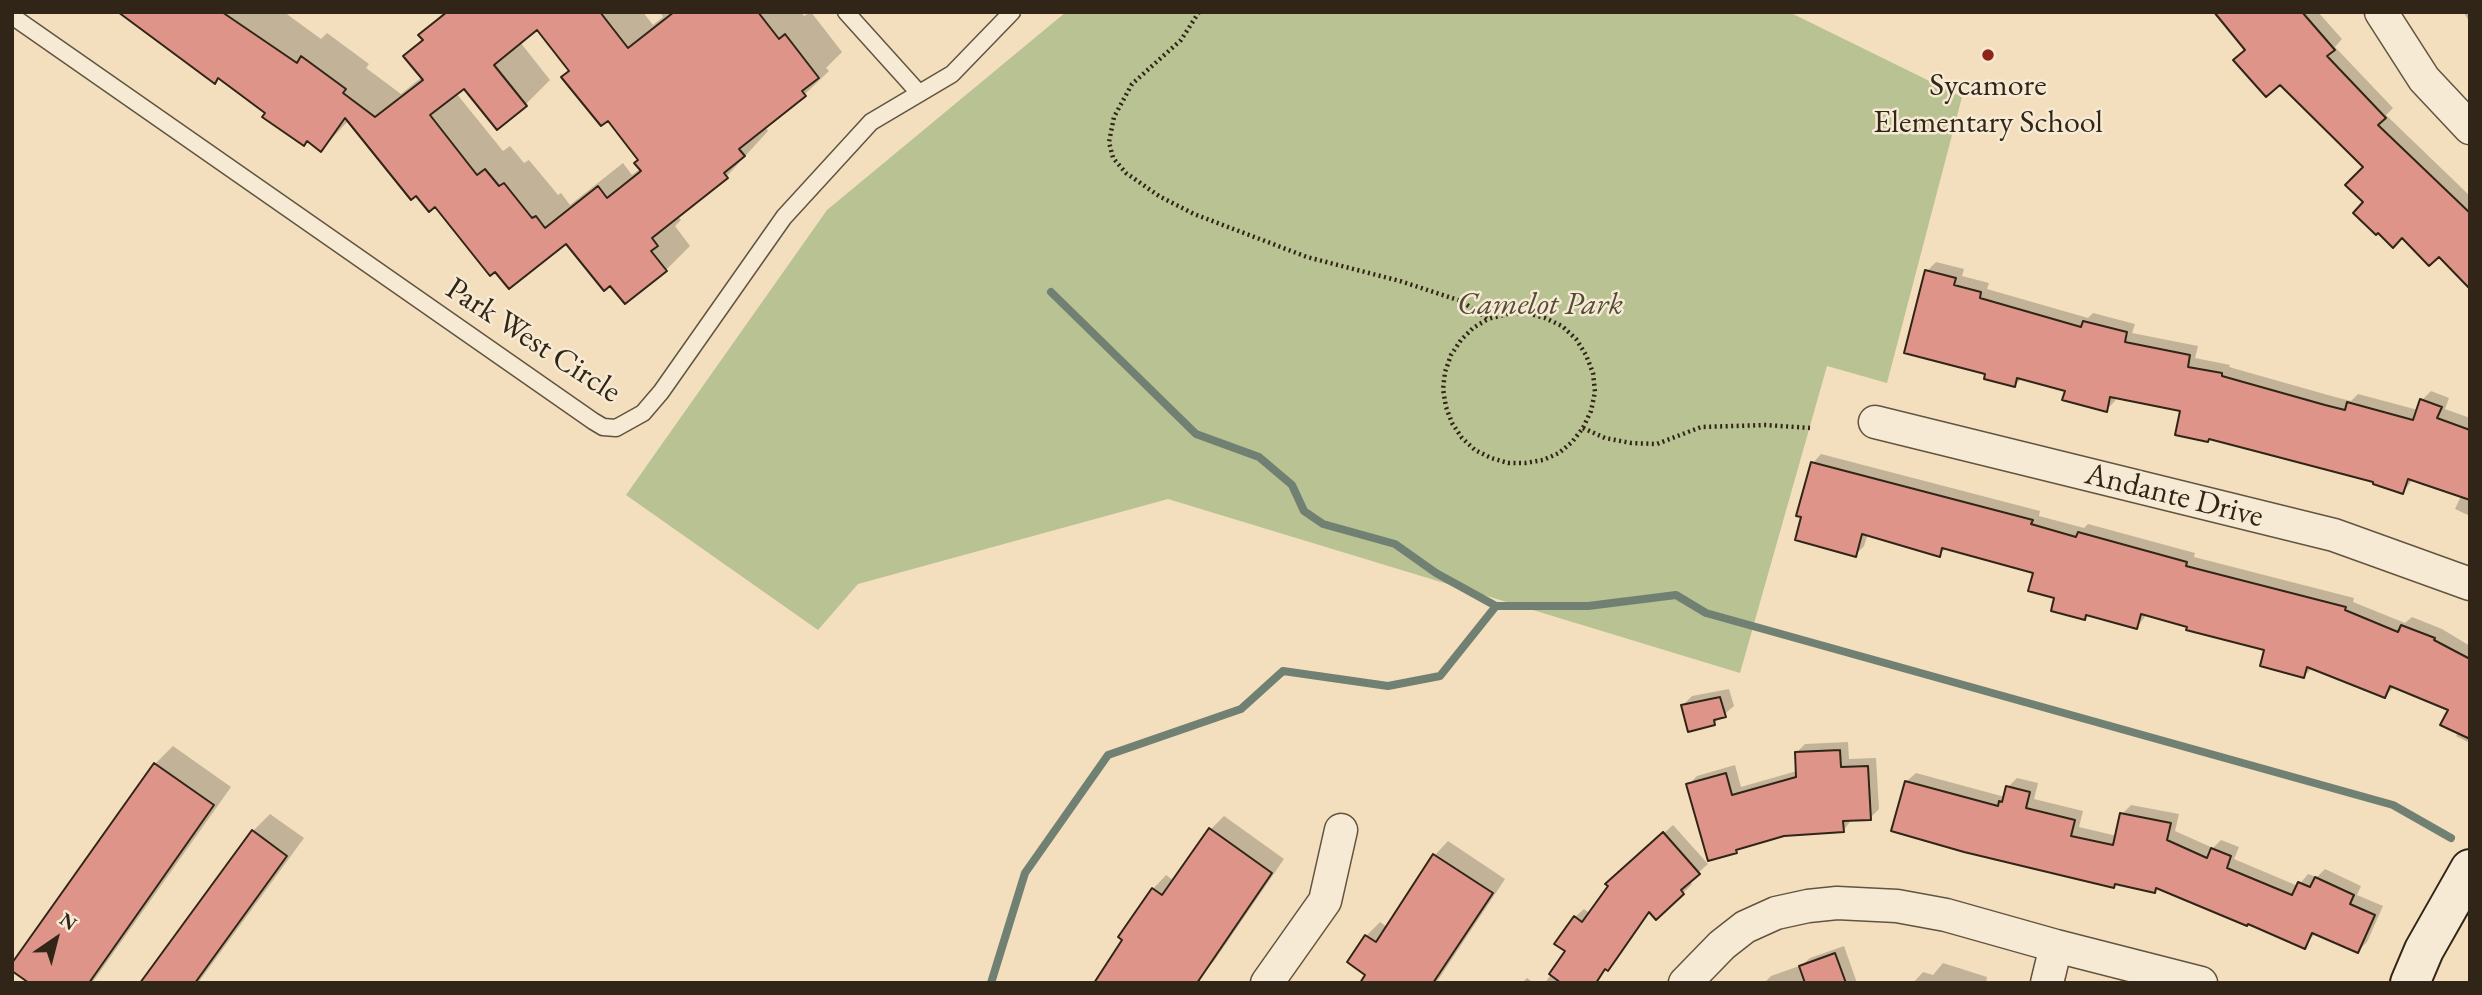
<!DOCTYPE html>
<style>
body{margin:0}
#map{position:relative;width:2482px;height:995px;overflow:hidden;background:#f3dfbd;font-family:"EB Garamond",serif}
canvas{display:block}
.frame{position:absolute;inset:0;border:14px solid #302517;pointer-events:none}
.north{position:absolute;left:21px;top:904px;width:70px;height:70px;-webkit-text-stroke:5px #f7ead4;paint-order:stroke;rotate:35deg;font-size:19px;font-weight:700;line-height:28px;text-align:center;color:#302517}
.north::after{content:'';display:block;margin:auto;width:24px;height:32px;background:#302517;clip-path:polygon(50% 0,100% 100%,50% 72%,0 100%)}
</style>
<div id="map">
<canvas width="2482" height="995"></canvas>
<div class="frame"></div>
<div class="north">N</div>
</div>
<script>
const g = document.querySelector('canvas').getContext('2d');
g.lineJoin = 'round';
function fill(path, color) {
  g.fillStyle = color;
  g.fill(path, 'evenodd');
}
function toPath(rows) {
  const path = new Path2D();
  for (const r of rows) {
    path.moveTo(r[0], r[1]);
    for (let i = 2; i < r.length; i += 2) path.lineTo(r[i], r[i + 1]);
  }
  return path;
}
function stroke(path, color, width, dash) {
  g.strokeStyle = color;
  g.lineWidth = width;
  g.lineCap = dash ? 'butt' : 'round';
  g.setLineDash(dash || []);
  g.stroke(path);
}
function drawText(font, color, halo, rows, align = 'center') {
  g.font = font + ' "EB Garamond",serif';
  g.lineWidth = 5;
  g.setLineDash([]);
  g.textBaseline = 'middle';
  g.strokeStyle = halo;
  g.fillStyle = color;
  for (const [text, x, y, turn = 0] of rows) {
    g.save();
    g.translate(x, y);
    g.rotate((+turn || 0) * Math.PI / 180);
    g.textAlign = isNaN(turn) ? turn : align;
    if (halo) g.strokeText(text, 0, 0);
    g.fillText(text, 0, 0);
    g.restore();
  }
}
const green = toPath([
 [1066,12,1789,12,1962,97,1887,383,1827,366,1740,673,1168,499,858,584,818,630,626,495,827,210]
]);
const shadow = toPath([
 [120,12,284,12,321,39,327,33,369,64,366,68,401,94,422,77,406,56,423,38,421,35,444,12,643,12,653,25,663,17,660,12,801,12,804,16,811,12,842,52,826,68,829,71,804,95,766,127,768,131,727,176,677,215,681,220,675,226,690,246,666,270,625,302,611,284,566,241,435,205,349,120,321,150,219,77],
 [537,28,640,159,641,168,632,175,623,163,570,205,561,193,558,195,529,160,524,163,510,146,503,151,456,93,464,86,497,127,526,104,550,80,520,42],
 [2216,12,2318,12,2342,39,2335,47,2393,108,2386,115,2470,196,2470,286,2439,254,2402,236,2378,231,2366,202,2365,167,2247,49],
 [2463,12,2470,12,2470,22],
 [1936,262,1964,269,1962,276,1989,283,1987,289,2088,318,2093,313,2135,324,2132,333,2198,346,2195,358,2230,365,2229,367,2335,397,2351,401,2358,394,2418,410,2422,400,2431,391,2449,398,2445,409,2470,418,2470,516,2455,509,2461,496,2413,479,2403,492,2182,409,2116,396,2115,401,2106,410,2067,389,2022,378,2015,385,1987,373,1927,271],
 [1821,454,2040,511,2039,516,2084,528,2088,524,2195,553,2194,557,2354,598,2353,602,2405,623,2412,617,2442,629,2470,646,2470,743,2456,736,2458,732,2450,709,2394,687,2385,696,2313,667,2304,676,2266,649,2147,614,2137,627,2089,614,2084,618,2056,597,2035,572,1946,548,1939,555,1868,534,1864,546,1855,555,1813,463],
 [1729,689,1734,706,1714,723,1683,705,1692,696],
 [1848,742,1849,759,1876,758,1879,809,1870,818,1852,819,1843,831,1784,834,1741,846,1736,852,1688,785,1697,776,1735,765,1741,787,1797,771,1796,753,1805,744],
 [173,746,231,787,92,983,32,983,155,764],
 [1916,773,2005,797,2008,787,2017,778,2038,783,2034,799,2083,811,2079,827,2117,836,2122,814,2131,805,2179,814,2175,831,2213,848,2221,840,2239,847,2234,859,2298,886,2308,874,2317,877,2325,869,2361,886,2357,895,2383,906,2367,942,2358,951,2316,932,2304,947,2249,922,2158,887,2154,891,2118,882,2114,886,1894,830,1907,781],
 [270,814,304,838,198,983,142,983,253,831],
 [1224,816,1284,859,1214,961,1201,975,1125,940,1153,889,1166,875,1174,881,1211,829],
 [1673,825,1708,864,1689,881,1692,884,1683,893,1650,912,1617,960,1607,968,1596,983,1545,983,1567,951,1575,917,1584,909,1591,914,1617,875],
 [1448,841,1505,879,1436,983,1361,983,1367,974,1349,962,1366,936,1380,922,1387,927,1435,855],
 [1844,946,1857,983,1764,983,1771,976,1802,965,1810,958],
 [1943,963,1987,977,1986,983,1913,983,1923,972,1933,975],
 [1527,978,1534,983,1522,983]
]);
const stream = toPath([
 [1051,292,1196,434,1259,457,1292,485,1304,511,1323,524,1395,544,1436,573,1496,606],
 [991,983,1025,873,1108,755,1241,709,1283,671,1388,686,1440,676,1496,606,1588,606,1676,595,1706,613,2393,805,2451,838]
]);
const building = toPath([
 [118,12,222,12,297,63,301,56,346,89,343,93,375,117,423,80,403,56,423,40,418,35,447,12,600,12,628,48,674,12,758,12,779,39,785,34,819,78,802,91,806,96,739,149,745,156,724,173,728,178,652,238,658,246,651,251,667,271,625,304,610,286,604,291,566,244,509,289,495,272,490,276,435,207,429,212,416,196,411,200,345,118,321,152,307,141,304,146,262,117,265,113,218,78,215,84,118,12],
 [537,30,569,71,561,77,601,126,608,121,638,160,634,163,641,171,607,198,598,186,545,228,536,216,532,218,504,183,499,186,485,169,477,175,430,115,464,89,497,130,527,106,494,65,537,30],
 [2214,12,2302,12,2335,50,2327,56,2386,118,2378,125,2470,213,2470,289,2439,257,2429,266,2402,238,2393,248,2378,233,2376,235,2353,213,2363,202,2345,185,2363,167,2280,85,2266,97,2233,60,2245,50,2214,12],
 [1925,270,1956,278,1954,285,1981,292,1980,298,2081,327,2083,321,2127,332,2125,342,2190,355,2188,367,2222,373,2222,376,2325,405,2345,410,2347,402,2413,420,2420,399,2442,407,2437,418,2470,430,2470,500,2408,479,2403,494,2373,484,2373,482,2255,451,2209,439,2208,442,2175,435,2180,411,2110,397,2107,412,2062,400,2065,391,2017,378,2015,387,1984,379,1985,374,1904,353,1925,270],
 [1811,462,2033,520,2031,524,2076,537,2078,532,2187,562,2186,566,2346,607,2345,610,2398,632,2401,625,2435,638,2434,640,2470,659,2470,739,2440,725,2448,710,2390,686,2385,698,2307,667,2304,678,2260,666,2264,650,2186,630,2187,627,2141,614,2137,629,2086,615,2085,620,2051,611,2054,598,2028,591,2033,573,1942,548,1940,557,1862,534,1856,557,1795,540,1801,517,1796,516,1811,462],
 [1720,697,1726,717,1714,720,1715,725,1688,732,1681,705,1720,697],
 [1840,750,1841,767,1868,766,1871,820,1843,821,1844,832,1784,836,1736,850,1737,853,1708,861,1686,784,1726,773,1732,795,1796,777,1795,752,1840,750],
 [154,763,214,805,89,983,29,983,12,971,12,963,154,763],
 [1905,781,1998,806,1999,801,2002,802,2006,786,2030,792,2026,808,2075,820,2071,836,2113,845,2120,813,2171,823,2167,840,2207,858,2211,848,2231,856,2227,868,2292,895,2298,882,2310,887,2315,877,2354,895,2350,904,2375,915,2358,953,2312,933,2305,949,2248,924,2247,926,2156,888,2155,893,2115,884,2114,888,1964,852,1891,831,1905,781],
 [1209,828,1272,873,1197,983,1094,983,1122,940,1118,937,1152,888,1162,895,1209,828],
 [252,830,287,856,195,983,140,983,252,830],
 [1663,832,1700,874,1681,890,1684,894,1656,920,1649,912,1608,971,1605,969,1596,983,1561,983,1549,974,1565,951,1554,944,1574,916,1582,922,1608,886,1605,884,1663,832],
 [1433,854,1493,893,1433,983,1360,983,1365,975,1347,962,1365,935,1376,942,1433,854],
 [1835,953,1846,983,1805,983,1799,966,1835,953]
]);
const path = toPath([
 [1199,12,1181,40,1132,84,1114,117,1109,142,1113,158,1126,173,1159,196,1194,214,1307,257,1400,281,1461,301,1488,319,1507,314,1526,313,1545,318,1562,326,1576,339,1586,355,1593,373,1595,392,1591,411,1583,428,1572,442,1559,453,1543,460,1525,463,1508,463,1491,458,1475,450,1462,438,1452,423,1446,407,1443,389,1445,372,1451,355,1461,340,1473,328,1488,319],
 [1583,428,1605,438,1631,443,1657,444,1701,427,1766,425,1810,428]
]);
const lane = toPath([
 [846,12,919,93],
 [12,16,593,421,603,427,616,428,643,413,661,392,784,217,871,122,952,74,1012,12]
]);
const street = toPath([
 [2381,12,2424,79,2470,128],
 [1875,422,2334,535,2470,584],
 [1267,983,1325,901,1341,830],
 [1685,983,1722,945,1745,927,1776,913,1808,906,1837,903,1897,906,1946,915,2056,946,2201,983],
 [2047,983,2056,946]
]);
const secondary = toPath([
 [2410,983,2424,950,2470,869]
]);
const markers = [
 [1988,55,7,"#8f2418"]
];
const poiNames = [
 ["Sycamore",1988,86],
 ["Elementary School",1988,123]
];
const parkNames = [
 ["Camelot Park",1540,305]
];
const streetNames = [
 ["Park West Circle",533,341,33],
 ["Andante Drive",2174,496,14]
];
fill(green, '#b9c292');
fill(shadow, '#0003');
stroke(stream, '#708072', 8);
fill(building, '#de9489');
stroke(building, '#302517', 2);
stroke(lane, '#615440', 19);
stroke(street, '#615440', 35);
stroke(secondary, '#302517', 42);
stroke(path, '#302517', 4.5, [2, 3.5]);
stroke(lane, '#f7ead4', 16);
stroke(street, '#f7ead4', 32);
stroke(secondary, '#f7ead4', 38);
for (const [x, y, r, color] of markers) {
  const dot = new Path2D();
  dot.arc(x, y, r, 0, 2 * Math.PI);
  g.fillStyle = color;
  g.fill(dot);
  stroke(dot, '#f7ead4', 2.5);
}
drawText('32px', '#302517', '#f7ead4', poiNames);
drawText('italic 32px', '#524c36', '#f7ead4', parkNames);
drawText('32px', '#302517', '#f7ead4', streetNames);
</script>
